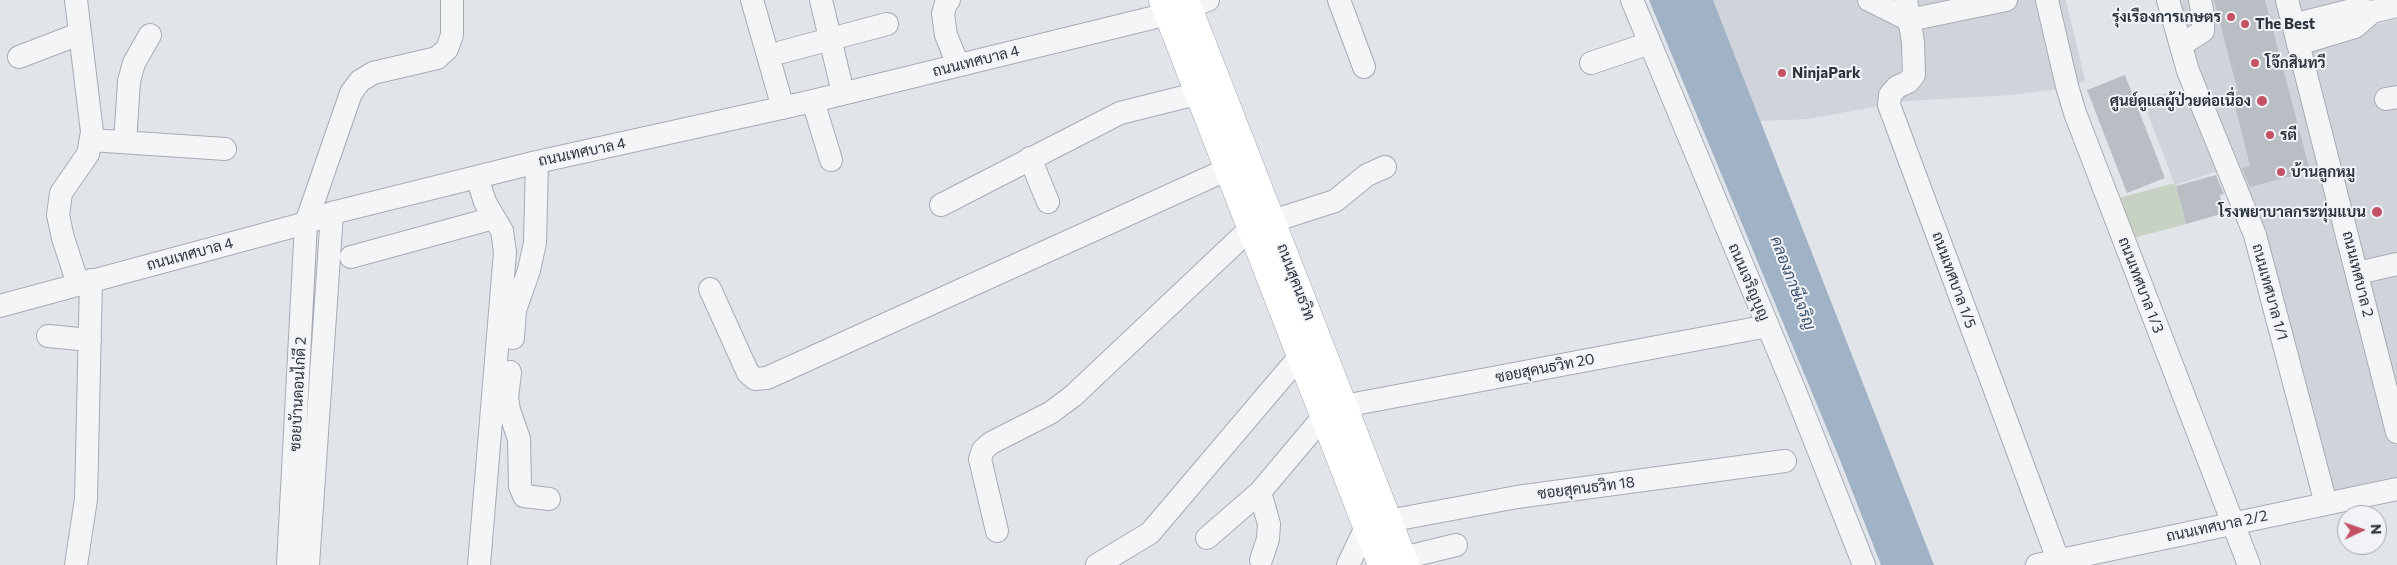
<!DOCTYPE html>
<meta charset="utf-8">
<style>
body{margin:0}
#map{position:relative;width:2397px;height:565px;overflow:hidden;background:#e1e4e9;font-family:Commissioner,sans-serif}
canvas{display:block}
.north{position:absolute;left:2337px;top:505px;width:50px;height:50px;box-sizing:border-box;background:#f1f3f6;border:1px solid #a2a6ad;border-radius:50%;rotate:87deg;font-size:14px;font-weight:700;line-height:20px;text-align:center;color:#2b333f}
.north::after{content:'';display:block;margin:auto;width:18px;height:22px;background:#c25264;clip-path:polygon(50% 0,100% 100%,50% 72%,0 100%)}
</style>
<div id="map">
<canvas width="2397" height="565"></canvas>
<div class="north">N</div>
</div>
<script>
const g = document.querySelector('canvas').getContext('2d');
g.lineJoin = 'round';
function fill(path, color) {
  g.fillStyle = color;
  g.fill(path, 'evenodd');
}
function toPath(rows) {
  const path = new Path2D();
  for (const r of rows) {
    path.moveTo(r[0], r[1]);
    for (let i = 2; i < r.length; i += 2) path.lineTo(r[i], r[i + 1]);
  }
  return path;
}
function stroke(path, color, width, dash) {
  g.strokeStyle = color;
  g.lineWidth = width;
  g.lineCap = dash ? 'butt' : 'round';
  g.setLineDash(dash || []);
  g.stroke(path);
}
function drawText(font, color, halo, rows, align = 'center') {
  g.font = font + ' Commissioner,Sarabun,sans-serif';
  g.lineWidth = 4;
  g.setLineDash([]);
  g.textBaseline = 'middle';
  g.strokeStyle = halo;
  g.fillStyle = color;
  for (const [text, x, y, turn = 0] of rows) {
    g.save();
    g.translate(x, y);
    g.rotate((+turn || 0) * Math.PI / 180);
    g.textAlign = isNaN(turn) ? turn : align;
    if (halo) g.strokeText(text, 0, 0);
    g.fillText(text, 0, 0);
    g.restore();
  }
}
const built = toPath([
 [1713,0,2066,0,2085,80,2075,87,2011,95,1906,101,1809,119,1760,121],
 [2174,0,2346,0,2356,34,2375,25,2397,19,2397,499,2323,514,2254,215,2192,67],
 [2190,91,2222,170,2175,185,2141,96]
]);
const green = toPath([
 [2175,183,2186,224,2133,238,2119,198]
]);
const water = toPath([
 [1649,0,1713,0,1934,565,1881,565,1840,460]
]);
const building = toPath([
 [2214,0,2265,0,2310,171,2250,187,2242,168,2250,166,2232,93,2238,92],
 [2125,75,2165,178,2127,193,2087,90],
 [2216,175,2224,194,2220,195,2224,213,2186,224,2176,186]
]);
const minor = toPath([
 [76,0,92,132,88,154,61,193,58,215,63,238,78,284],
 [752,0,783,108],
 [821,0,843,93],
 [949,0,946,3,943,14,946,35,958,65],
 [1339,0,1364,67],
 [1632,0,1795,391,1864,565],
 [1869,0,1909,20,2006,0],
 [1906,0,1913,42,1914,75,1908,82,1897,87,1890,95,1889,105,2060,565],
 [2047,0,2067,86,2075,113,2249,565],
 [2168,0,2188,71,2255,235,2326,504],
 [2287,0,2397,432],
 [2293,25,2356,9,2372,12,2397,6],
 [2298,44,2355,27,2372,12],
 [2181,45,2203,31,2203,15,2200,0],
 [782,52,887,24],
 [19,57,79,34],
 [1591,63,1650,43],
 [2386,99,2397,97],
 [813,101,831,160],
 [91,140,225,149],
 [125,142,129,81,134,63,150,35],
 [1030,158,1048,202],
 [477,177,485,202,502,231,505,252,479,565],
 [941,205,1120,113,1216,89],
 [351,257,494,218],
 [2358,273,2397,264],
 [710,289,748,373,755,379,767,378,1228,169],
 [0,306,306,223,332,213,537,162,813,101,1168,14,1208,0],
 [48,336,90,340],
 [513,338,515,310,529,270,535,243,537,162],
 [510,372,507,398,509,410,519,439,520,486,524,496,549,499],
 [1260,492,1269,524,1268,539,1261,560],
 [1388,521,1517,497,1785,461],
 [997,531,980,459,983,450,991,443,1050,413,1073,396,1251,228,1335,201,1367,175,1385,167],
 [1207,538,1260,492,1324,416,1344,406,1768,326],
 [1403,558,1456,545],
 [76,565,86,499,91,280],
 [288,565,306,223,351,93,360,81,373,73,437,58,447,49,452,35,452,0],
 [308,565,332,213],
 [1097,565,1150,533,1301,355],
 [1348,565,1367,525],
 [2037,565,2397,489]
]);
const major = toPath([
 [1163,0,1382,565],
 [1185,0,1405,565]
]);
const markers = [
 [2231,17,5,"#c25264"],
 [2245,24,5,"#c25264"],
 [2255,63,5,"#c25264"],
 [1782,73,5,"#c25264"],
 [2262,101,6,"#c25264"],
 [2270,135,5,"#c25264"],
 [2281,172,5,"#c25264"],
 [2377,212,6,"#c25264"]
];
const poiNames = [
 ["รุ่งเรืองการเกษตร",2221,17,"right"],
 ["The Best",2255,24],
 ["โจ๊กสินทวี",2265,63],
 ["NinjaPark",1792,73],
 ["ศูนย์ดูแลผู้ป่วยต่อเนื่อง",2251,101,"right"],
 ["รตี",2280,135],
 ["บ้านลูกหมู",2291,172],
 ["โรงพยาบาลกระทุ่มแบน",2366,212,"right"]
];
const streetNames = [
 ["ถนนเทศบาล 4",976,61,-14],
 ["ถนนเทศบาล 4",582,152,-12],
 ["ถนนเทศบาล 4",190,254,-15],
 ["ถนนเทศบาล 2",2358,274,76],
 ["ถนนเทศบาล 1/5",1954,280,70],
 ["ถนนสุคนธวิท",1296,282,69],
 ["ถนนเจริญบุญ",1749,282,67],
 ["ถนนเทศบาล 1/3",2141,285,69],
 ["ถนนเทศบาล 1/1",2270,292,75],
 ["ซอยสุคนธวิท 20",1545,368,-11],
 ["ซอยบัานดอนไก่ดี 2",298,394,-87],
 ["ซอยสุคนธวิท 18",1586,488,-7],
 ["ถนนเทศบาล 2/2",2217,526,-12]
];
const waterNames = [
 ["คลองภาษีเจริญ",1793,283,69]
];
fill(built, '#d0d4da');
fill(green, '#c7d2c3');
fill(water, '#a0b2c5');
fill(building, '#b9bec5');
stroke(minor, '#a7abb3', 24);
stroke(major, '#a2a9b3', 29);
stroke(minor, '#f4f5f7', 22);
stroke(major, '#fff', 28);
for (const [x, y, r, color] of markers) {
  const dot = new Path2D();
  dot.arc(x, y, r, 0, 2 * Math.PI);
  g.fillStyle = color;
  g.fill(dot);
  stroke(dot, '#f1f3f6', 2);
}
drawText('bold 15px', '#2b333f', '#f1f3f6', poiNames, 'left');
drawText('15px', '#2b333f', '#f1f3f6', streetNames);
drawText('italic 16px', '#39526f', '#f1f3f6', waterNames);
</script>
